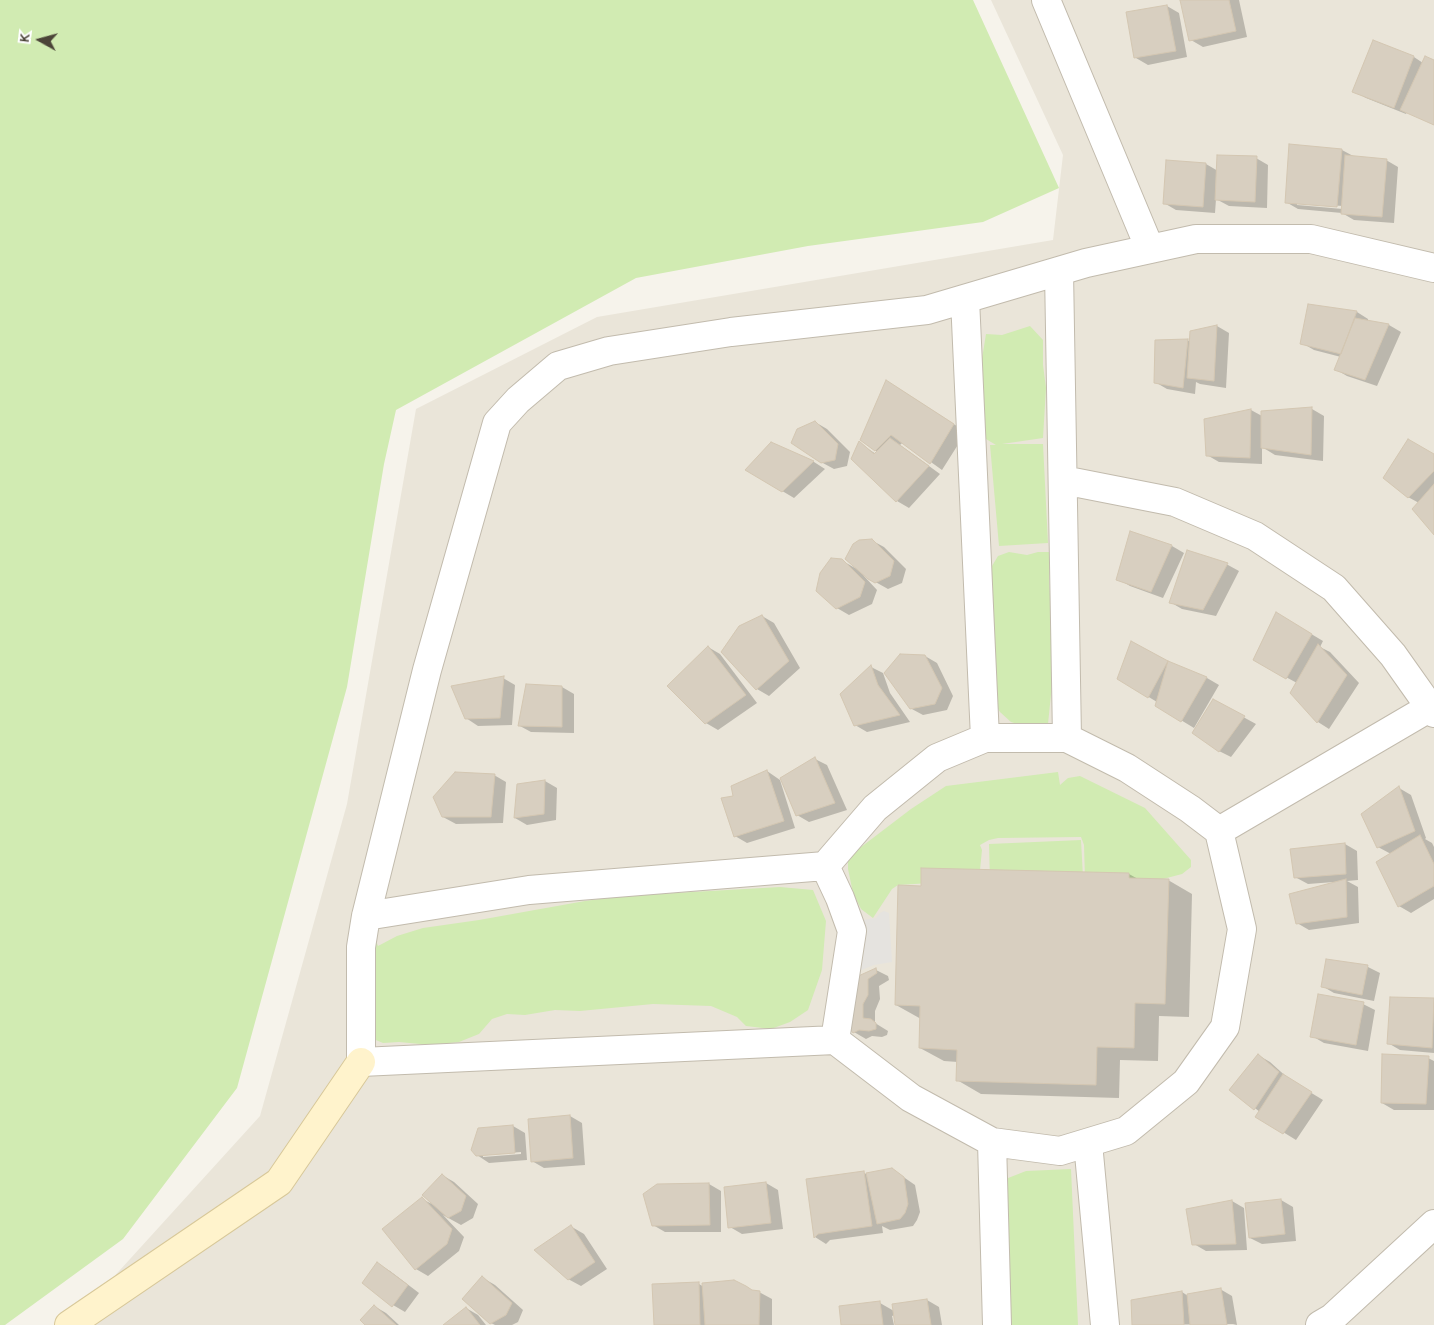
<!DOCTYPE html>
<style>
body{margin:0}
#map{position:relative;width:1434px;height:1325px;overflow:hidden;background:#f6f3eb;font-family:Karla,sans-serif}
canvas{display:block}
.north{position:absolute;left:15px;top:15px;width:50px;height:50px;-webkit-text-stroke:4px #fff;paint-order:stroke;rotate:277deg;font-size:14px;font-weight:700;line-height:20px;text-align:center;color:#4b4438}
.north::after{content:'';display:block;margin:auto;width:18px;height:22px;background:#4b4438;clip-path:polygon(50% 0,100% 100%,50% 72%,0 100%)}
</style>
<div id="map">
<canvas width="1434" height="1325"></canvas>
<div class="north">K</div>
</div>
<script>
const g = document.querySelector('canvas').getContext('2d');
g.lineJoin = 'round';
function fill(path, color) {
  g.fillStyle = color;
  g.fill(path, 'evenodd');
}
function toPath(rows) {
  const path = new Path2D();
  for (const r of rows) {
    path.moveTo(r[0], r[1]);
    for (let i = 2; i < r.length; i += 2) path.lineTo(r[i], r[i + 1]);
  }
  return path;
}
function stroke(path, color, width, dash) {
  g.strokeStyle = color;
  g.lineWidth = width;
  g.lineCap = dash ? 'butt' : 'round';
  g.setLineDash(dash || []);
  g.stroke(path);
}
const residential = toPath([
 [991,0,1434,0,1434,1325,70,1325,260,1116,347,804,416,409,597,317,1053,240,1063,155]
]);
const green = toPath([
 [0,0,973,0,1059,188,983,222,808,246,636,278,396,410,384,464,347,687,237,1088,123,1239,5,1325,0,1325],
 [1030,326,1043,340,1043,365,1046,388,1043,438,1002,444,1043,444,1048,543,999,546,990,445,996,445,981,436,980,371,986,334,1002,335],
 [1009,552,1027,555,1038,552,1050,552,1049,581,1052,622,1053,675,1048,724,1027,727,1011,722,1000,712,992,698,990,581,992,566,998,556],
 [1058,772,1060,785,1068,778,1080,776,1145,808,1191,860,1191,867,1182,874,1163,879,1085,880,1084,845,1081,837,998,838,989,840,980,845,982,850,979,880,898,885,892,889,873,918,861,909,853,893,848,869,848,857,911,809,946,786],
 [1081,840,1083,877,990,881,989,844],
 [780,887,813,890,826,921,822,970,808,1010,790,1022,771,1029,746,1026,737,1017,711,1006,653,1004,580,1011,555,1010,525,1015,507,1014,492,1019,479,1034,459,1042,431,1045,399,1042,383,1043,371,1038,366,916,378,946,397,936,423,928,479,920,585,901,622,896],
 [1071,1169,1078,1325,1001,1325,1003,1180,1026,1171]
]);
const parking = toPath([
 [884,911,889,913,892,962,874,965,859,971,856,921,876,918,880,913]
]);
const shadow = toPath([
 [1182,0,1239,0,1247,37,1203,47,1191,40],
 [1167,6,1179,13,1187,57,1148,65,1136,58,1127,13],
 [1373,42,1414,57,1423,63,1434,62,1434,125,1407,112,1406,114,1366,98,1354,91],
 [1342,150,1355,157,1386,160,1398,167,1394,223,1354,220,1342,213,1298,209,1286,202],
 [1297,203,1343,206,1343,209,1297,205],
 [1256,158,1268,165,1267,208,1229,206,1216,199,1215,213,1176,210,1164,203,1167,161,1206,164,1218,171],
 [1309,306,1357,312,1368,319,1368,321,1389,325,1401,332,1377,386,1347,376,1335,369,1341,357,1314,350,1302,343],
 [1217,326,1229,333,1226,388,1200,384,1196,382,1195,394,1167,389,1155,382,1187,340,1191,342,1191,332],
 [898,388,966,432,942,470,903,442,900,445,940,474,909,508,897,501,852,459,859,443,876,454,878,452,875,450],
 [1312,409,1324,416,1323,461,1275,455,1262,447,1262,464,1219,462,1207,455,1251,410,1262,416,1262,412],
 [815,422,827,429,850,452,847,466,834,469,821,462],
 [772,444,814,462,825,469,794,498,747,470],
 [1434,455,1434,533,1419,503,1408,497],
 [871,540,884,547,906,569,902,583,888,589,863,575,877,590,872,604,849,615,837,608,841,560,855,568],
 [1172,546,1184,553,1163,598,1130,586,1118,579],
 [1188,551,1228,565,1239,571,1216,616,1182,609,1170,602],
 [1276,613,1323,641,1320,647,1330,652,1359,683,1329,729,1318,722,1297,683,1254,660],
 [762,616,774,623,800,668,769,696,757,689],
 [1132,643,1168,662,1207,678,1219,685,1194,728,1156,705,1157,702,1119,679],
 [708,647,720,654,757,703,718,730,706,723],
 [925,656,937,663,953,696,947,710,923,715,910,708],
 [871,667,883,673,890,693,910,722,867,732,855,725],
 [503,678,515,685,512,725,478,726,466,718],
 [562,687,574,694,574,733,531,732,520,726],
 [1214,701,1256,724,1231,757,1219,751],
 [815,759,827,765,847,810,809,822,797,815,782,779,780,780,795,828,747,843,735,836,733,786,767,771,780,780],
 [494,775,506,782,503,823,456,824,443,817],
 [545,781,557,788,556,820,527,825,515,818,518,785],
 [1399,788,1411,795,1426,838,1425,839,1432,843,1434,847,1434,899,1411,913,1399,906,1391,854,1378,847],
 [1345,844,1357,851,1358,880,1347,881,1358,887,1359,923,1309,930,1297,923,1334,882,1308,884,1295,877],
 [923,869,1129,874,1138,879,1168,880,1192,894,1189,1017,1159,1016,1158,1061,1120,1060,1119,1098,981,1094,957,1080,958,1062,944,1061,920,1048,921,1019,896,1005,922,887],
 [1327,961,1368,967,1380,973,1374,1001,1334,993,1322,986],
 [876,970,888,976,889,980,879,986,880,999,875,1011,875,1023,888,1031,887,1035,882,1037,872,1036,866,1039,854,1032,855,979],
 [1392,998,1434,999,1434,1053,1400,1050,1388,1043],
 [1363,1004,1375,1010,1368,1051,1324,1043,1312,1036],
 [1258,1055,1270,1062,1290,1080,1323,1100,1296,1140,1257,1116,1260,1112,1230,1089],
 [1428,1058,1434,1061,1434,1110,1394,1110,1382,1103],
 [570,1116,582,1123,585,1165,544,1168,532,1161],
 [513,1126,525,1133,527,1160,489,1163,477,1155],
 [521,1152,521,1154,483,1157,483,1155],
 [892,1169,915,1185,920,1212,917,1220,913,1226,890,1230,882,1226,883,1233,830,1240,826,1244,815,1237,807,1181,864,1173,866,1174],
 [442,1175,454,1182,478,1204,473,1218,461,1225,443,1215,464,1237,459,1251,428,1276,416,1269,422,1199,434,1205],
 [766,1183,778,1190,783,1229,742,1234,730,1227],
 [709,1184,721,1191,721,1232,665,1232,653,1225],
 [1281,1200,1293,1207,1296,1241,1262,1244,1250,1238],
 [1232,1201,1244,1208,1247,1250,1206,1251,1194,1244],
 [572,1227,584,1234,607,1269,581,1286,568,1279],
 [378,1264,390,1271,419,1293,405,1312,393,1305],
 [483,1278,495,1285,523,1310,518,1322,512,1325,495,1325,491,1323],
 [699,1284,704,1287,759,1292,772,1299,772,1325,655,1325],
 [1220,1289,1232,1296,1237,1325,1233,1324,1133,1325,1182,1292,1188,1296],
 [927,1300,939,1307,942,1325,896,1325,895,1315,892,1316,894,1325,842,1325,880,1303,894,1311],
 [374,1306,386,1313,399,1325,367,1325],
 [466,1308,478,1315,486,1325,445,1325]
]);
const building = toPath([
 [1180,0,1229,0,1236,31,1189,41,1180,0],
 [1167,5,1176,51,1134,58,1126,12,1167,5],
 [1373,40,1414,56,1394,108,1352,92,1373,40],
 [1425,56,1434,60,1434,125,1400,110,1425,56],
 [1289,144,1342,149,1337,207,1285,203,1289,144],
 [1217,155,1257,156,1255,202,1215,200,1217,155],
 [1345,155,1387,159,1382,217,1341,214,1345,155],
 [1166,160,1206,163,1203,207,1163,204,1166,160],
 [1308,304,1357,311,1341,354,1300,344,1308,304],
 [1355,318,1389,324,1365,380,1334,370,1355,318],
 [1217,325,1214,381,1187,378,1190,331,1217,325],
 [1188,339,1183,388,1154,383,1155,340,1188,339],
 [886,380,954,424,930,464,891,435,875,451,860,440,886,380],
 [1312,407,1311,455,1261,448,1261,411,1312,407],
 [1251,409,1250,458,1206,456,1204,419,1251,409],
 [815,421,838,444,835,460,821,463,791,443,797,429,815,421],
 [890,438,929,466,896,502,851,459,859,441,874,454,890,438],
 [1408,439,1434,454,1434,471,1408,498,1383,478,1408,439],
 [771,442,814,461,782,492,745,470,771,442],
 [1434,484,1434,535,1412,509,1434,484],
 [1130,531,1172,545,1151,592,1116,580,1130,531],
 [872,539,894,561,890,576,875,583,868,579,845,559,853,544,859,540,872,539],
 [1187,550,1228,563,1203,610,1169,603,1187,550],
 [831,558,842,559,865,582,860,597,836,609,816,591,820,573,831,558],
 [1276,612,1312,634,1286,679,1253,660,1276,612],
 [762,615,789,661,756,690,721,652,739,626,762,615],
 [1131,641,1168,661,1148,698,1117,679,1131,641],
 [1318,644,1347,675,1317,723,1290,693,1318,644],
 [708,646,746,695,705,724,667,686,708,646],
 [900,654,925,655,942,688,935,704,910,709,884,673,900,654],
 [1168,661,1207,677,1181,722,1155,706,1168,661],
 [871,665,878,685,900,715,854,726,840,694,871,665],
 [504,676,500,718,465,719,451,686,504,676],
 [526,684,562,686,562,727,518,726,526,684],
 [1213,699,1245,716,1219,752,1192,733,1213,699],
 [815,757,835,803,796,816,780,778,815,757],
 [767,770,784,821,734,837,721,798,733,796,731,786,767,770],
 [455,772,495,774,491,817,442,817,433,797,455,772],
 [545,780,544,814,514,818,517,784,545,780],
 [1399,786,1415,831,1377,848,1361,814,1399,786],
 [1420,835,1434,864,1434,886,1398,907,1376,862,1420,835],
 [1345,843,1346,874,1294,878,1290,849,1345,843],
 [921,868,1129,873,1129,878,1169,879,1165,1004,1135,1003,1134,1048,1097,1047,1096,1085,956,1081,957,1050,919,1048,920,1006,895,1005,898,885,921,886,921,868],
 [1346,879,1347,917,1296,924,1289,894,1346,879],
 [1326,959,1368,965,1362,995,1321,987,1326,959],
 [876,968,877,973,868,979,868,995,863,1004,863,1018,871,1019,876,1023,876,1029,869,1031,859,1030,853,1033,850,1029,854,978,876,968],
 [1318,994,1364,1002,1356,1045,1310,1037,1318,994],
 [1390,997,1434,998,1432,1048,1387,1044,1390,997],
 [1258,1054,1279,1072,1254,1110,1229,1090,1258,1054],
 [1382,1054,1429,1056,1426,1104,1381,1103,1382,1054],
 [1283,1074,1312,1092,1283,1134,1255,1117,1283,1074],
 [570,1115,573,1158,531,1162,528,1119,570,1115],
 [513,1125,515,1153,476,1156,471,1150,478,1128,513,1125],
 [892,1168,904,1177,908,1204,905,1213,900,1219,877,1224,866,1173,892,1168],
 [864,1171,872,1226,818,1234,814,1238,806,1179,864,1171],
 [442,1174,466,1196,461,1211,448,1218,422,1195,442,1174],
 [766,1182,771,1223,728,1228,724,1187,766,1182],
 [709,1183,710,1225,652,1226,643,1194,657,1184,709,1183],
 [422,1197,452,1229,447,1244,415,1270,382,1229,422,1197],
 [1281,1199,1285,1234,1249,1238,1245,1203,1281,1199],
 [1232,1200,1236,1244,1192,1245,1186,1209,1232,1200],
 [571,1225,595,1262,568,1280,534,1250,571,1225],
 [377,1262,408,1285,392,1307,362,1283,377,1262],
 [482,1276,512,1303,506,1315,490,1324,462,1299,482,1276],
 [734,1280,746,1286,752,1290,760,1291,759,1325,705,1325,702,1283,734,1280],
 [699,1282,700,1325,654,1325,652,1284,699,1282],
 [1221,1288,1227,1325,1190,1325,1187,1294,1221,1288],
 [1182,1291,1184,1325,1132,1325,1131,1300,1182,1291],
 [927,1299,931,1325,895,1325,892,1304,927,1299],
 [880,1301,883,1325,841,1325,839,1306,880,1301],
 [374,1305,396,1325,365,1325,360,1320,374,1305],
 [466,1307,480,1325,443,1325,466,1307]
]);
const street = toPath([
 [1046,0,1150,249],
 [1059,271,1067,738],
 [965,299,985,738],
 [1063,480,1175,502,1255,536,1334,588,1393,655,1434,713],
 [985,738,1067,738,1127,768,1190,809,1219,831,1242,929,1225,1027,1186,1082,1126,1131,1060,1151,992,1142,911,1098,835,1040,852,931,840,898,825,866,875,808,937,758,985,738],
 [1219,831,1434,705],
 [366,916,529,890,825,866],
 [835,1040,361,1062,361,947,366,916,427,670,497,423,518,400,558,366,609,351,731,332,927,310,1086,263,1196,239,1311,239,1434,268],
 [992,1142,997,1325],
 [1088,1143,1105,1325],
 [1320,1325,1332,1318,1434,1224]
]);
const secondary = toPath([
 [69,1325,279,1182,361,1062]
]);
fill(residential, '#eae5d9');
fill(green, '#d1ebb2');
fill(parking, '#e5e3df');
fill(shadow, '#0003');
fill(building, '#d8cfc0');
stroke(building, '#d4c7b2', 1);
stroke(street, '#c2bbad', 30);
stroke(secondary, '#d8c899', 30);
stroke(street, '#fff', 28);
stroke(secondary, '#fff3cc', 28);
</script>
